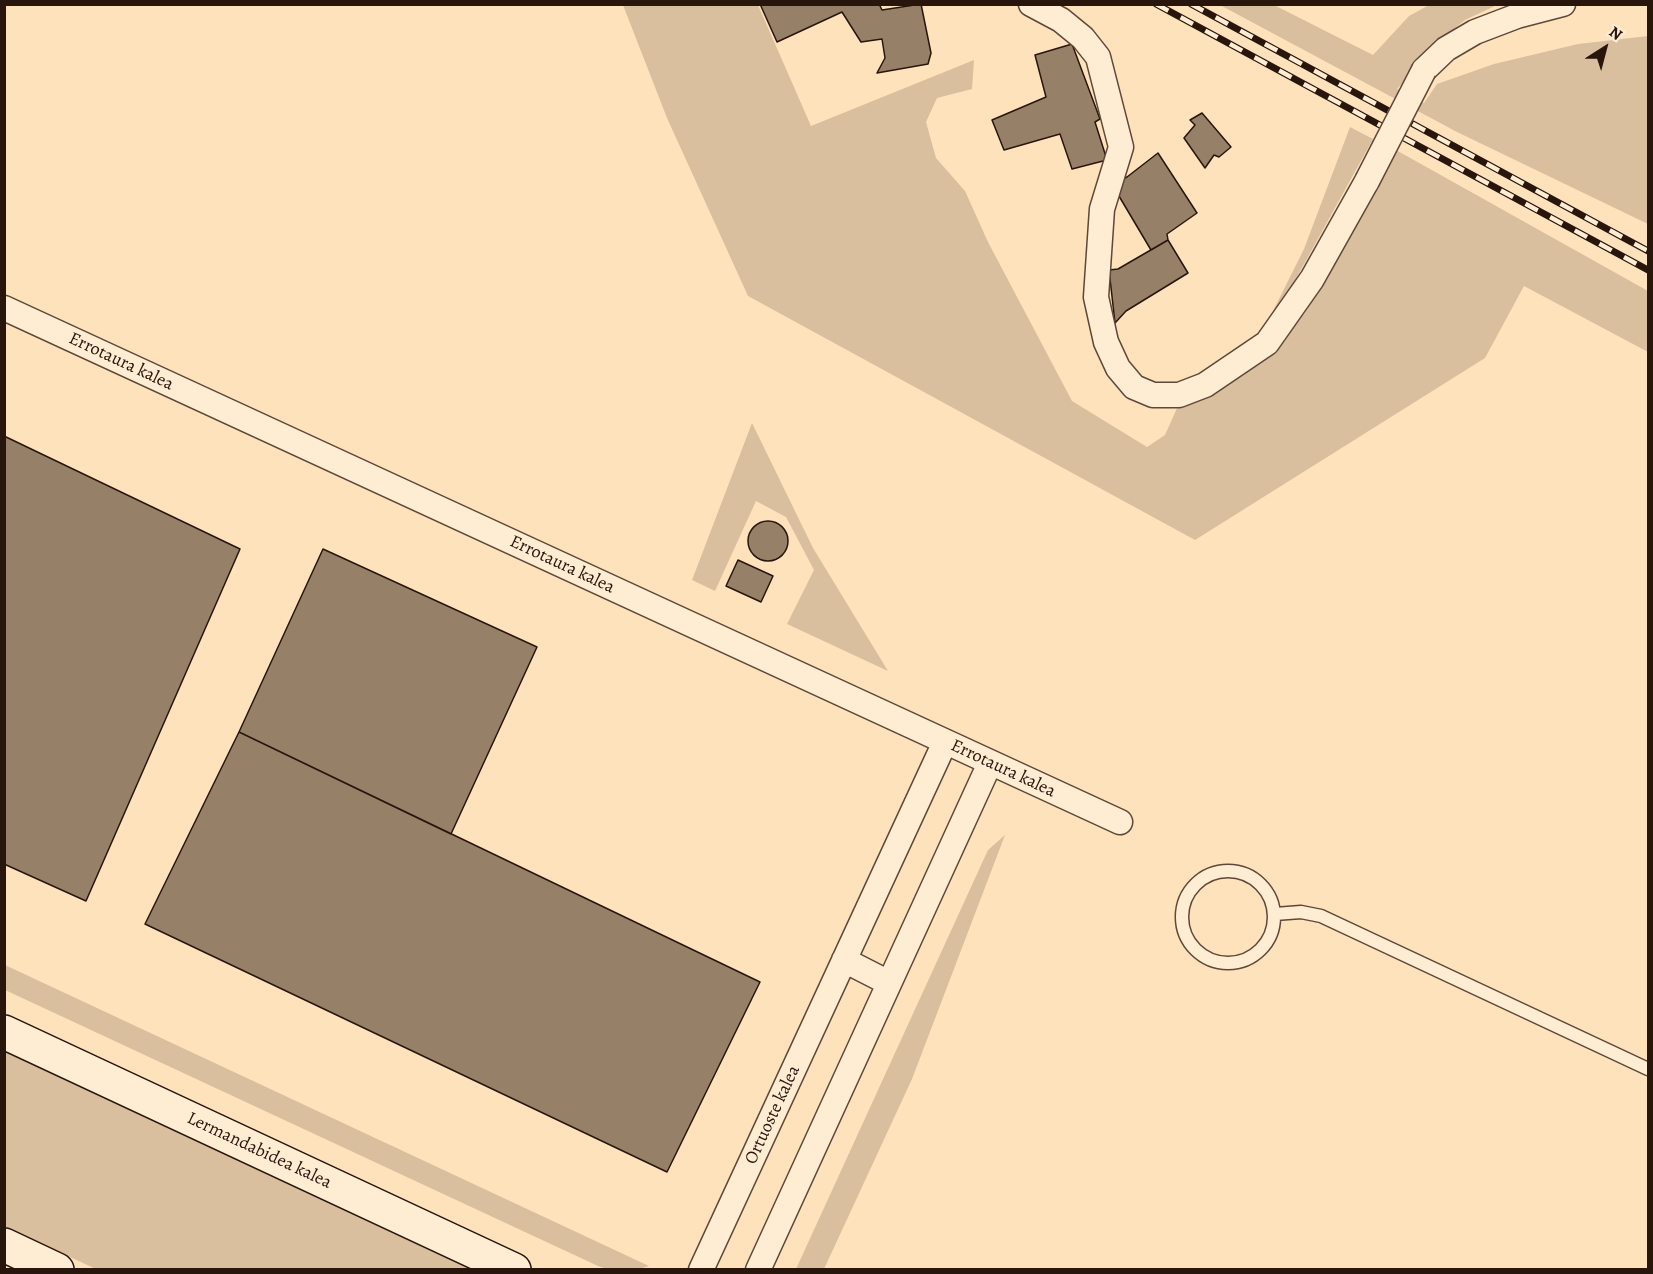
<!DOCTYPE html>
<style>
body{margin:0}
#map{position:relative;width:1653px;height:1274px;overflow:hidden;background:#fee2bc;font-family:Alegreya,serif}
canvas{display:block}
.frame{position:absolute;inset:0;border:6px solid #28150c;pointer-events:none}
.north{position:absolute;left:1575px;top:18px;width:60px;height:60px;-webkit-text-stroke:4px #feecd3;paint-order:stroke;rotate:36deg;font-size:16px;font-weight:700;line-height:24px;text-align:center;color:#28150c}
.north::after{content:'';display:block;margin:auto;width:21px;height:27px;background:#28150c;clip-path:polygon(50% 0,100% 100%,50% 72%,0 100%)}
</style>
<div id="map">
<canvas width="1653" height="1274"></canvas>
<div class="frame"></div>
<div class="north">N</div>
</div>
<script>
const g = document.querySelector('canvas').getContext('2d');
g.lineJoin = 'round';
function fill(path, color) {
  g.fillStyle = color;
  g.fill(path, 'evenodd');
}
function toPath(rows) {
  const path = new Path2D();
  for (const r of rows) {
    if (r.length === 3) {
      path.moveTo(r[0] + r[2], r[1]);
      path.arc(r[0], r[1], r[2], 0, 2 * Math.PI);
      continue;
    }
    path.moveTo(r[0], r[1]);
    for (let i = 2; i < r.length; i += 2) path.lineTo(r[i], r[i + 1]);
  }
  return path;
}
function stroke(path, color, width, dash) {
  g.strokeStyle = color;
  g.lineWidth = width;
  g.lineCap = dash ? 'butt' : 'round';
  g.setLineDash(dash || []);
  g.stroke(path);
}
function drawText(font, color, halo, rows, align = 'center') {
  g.font = font + ' Alegreya,serif';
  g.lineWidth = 4.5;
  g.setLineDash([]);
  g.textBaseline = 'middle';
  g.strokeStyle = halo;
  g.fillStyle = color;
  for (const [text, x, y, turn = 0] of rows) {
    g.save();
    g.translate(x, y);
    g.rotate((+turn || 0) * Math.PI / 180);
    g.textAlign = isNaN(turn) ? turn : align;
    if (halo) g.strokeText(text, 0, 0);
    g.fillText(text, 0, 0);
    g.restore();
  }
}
const green = toPath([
 [623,5,758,5,811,126,974,60,972,89,937,98,926,122,936,158,965,191,988,242,1072,401,1147,447,1165,435,1178,406,1207,396,1245,374,1274,351,1304,314,1324,283,1396,150,1648,291,1648,352,1524,286,1485,358,1195,540,748,296,667,118],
 [1220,5,1274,5,1373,55,1409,16,1429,5,1497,5,1465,20,1436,43,1397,89,1424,103,1437,84,1494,64,1578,44,1648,36,1648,224,1457,132],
 [1350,127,1373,139,1282,304,1268,321,1304,249],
 [752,423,813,548,888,671,787,624,814,570,786,517,756,501,715,591,692,580],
 [1005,835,912,1079,824,1269,796,1269,988,850],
 [5,965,649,1266,639,1269,610,1270,598,1266,5,990],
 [4,1051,476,1269,96,1269,5,1227]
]);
const building = toPath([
 [760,4,879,4,882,10,921,4,931,53,928,64,877,73,885,58,882,39,861,42,842,12,777,42,760,4],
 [1072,44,1100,119,1095,122,1107,160,1072,169,1060,134,1004,150,992,120,1046,97,1035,55,1072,44],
 [1202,113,1231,147,1219,157,1214,155,1205,168,1184,138,1195,125,1190,120,1202,113],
 [1158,153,1197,213,1167,234,1168,240,1151,250,1113,186,1114,183,1127,177,1158,153],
 [1168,240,1188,273,1126,311,1115,323,1109,270,1118,269,1168,240],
 [4,436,240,549,86,901,4,864,4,436],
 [768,541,20],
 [323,549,537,647,451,834,239,732,323,549],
 [738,560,773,576,761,602,726,586,738,560],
 [239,732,760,982,667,1172,145,924,239,732]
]);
const lane = toPath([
 [1228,917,46],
 [1275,914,1301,912,1321,916,1648,1069]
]);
const street = toPath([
 [1031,4,1061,20,1083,38,1098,57,1121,147,1102,209,1096,297,1106,342,1118,368,1134,387,1153,395,1179,395,1205,385,1267,343,1312,279,1367,181],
 [1424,70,1446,49,1475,32,1517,16,1563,4],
 [4,308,1120,822],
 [844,960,889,983],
 [701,1270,945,742],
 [758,1270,990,763]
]);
const secondary = toPath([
 [4,1032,514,1270],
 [4,1245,57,1270]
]);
const rail = toPath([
 [1156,4,1648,270],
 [1191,4,1648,251]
]);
const streetBridge = toPath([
 [1367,181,1424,70]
]);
const streetNames = [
 ["Errotaura kalea",121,362,25],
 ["Errotaura kalea",562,565,25],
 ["Errotaura kalea",1003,769,25],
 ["Ortuoste kalea",773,1115,-65],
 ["Lermandabidea kalea",259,1151,25]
];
fill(green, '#dabf9e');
fill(building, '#978068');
stroke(building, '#28150c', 1.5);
stroke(lane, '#5e4838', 15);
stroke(street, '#5e4838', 27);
stroke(secondary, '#28150c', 36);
stroke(lane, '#feecd3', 12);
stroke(street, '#feecd3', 24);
stroke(secondary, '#feecd3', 33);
stroke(rail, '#28150c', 7);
stroke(rail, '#feecd3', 4.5, [14]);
stroke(streetBridge, '#5e4838', 27, []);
stroke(streetBridge, '#feecd3', 24);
drawText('18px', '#28150c', '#feecd3', streetNames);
</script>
